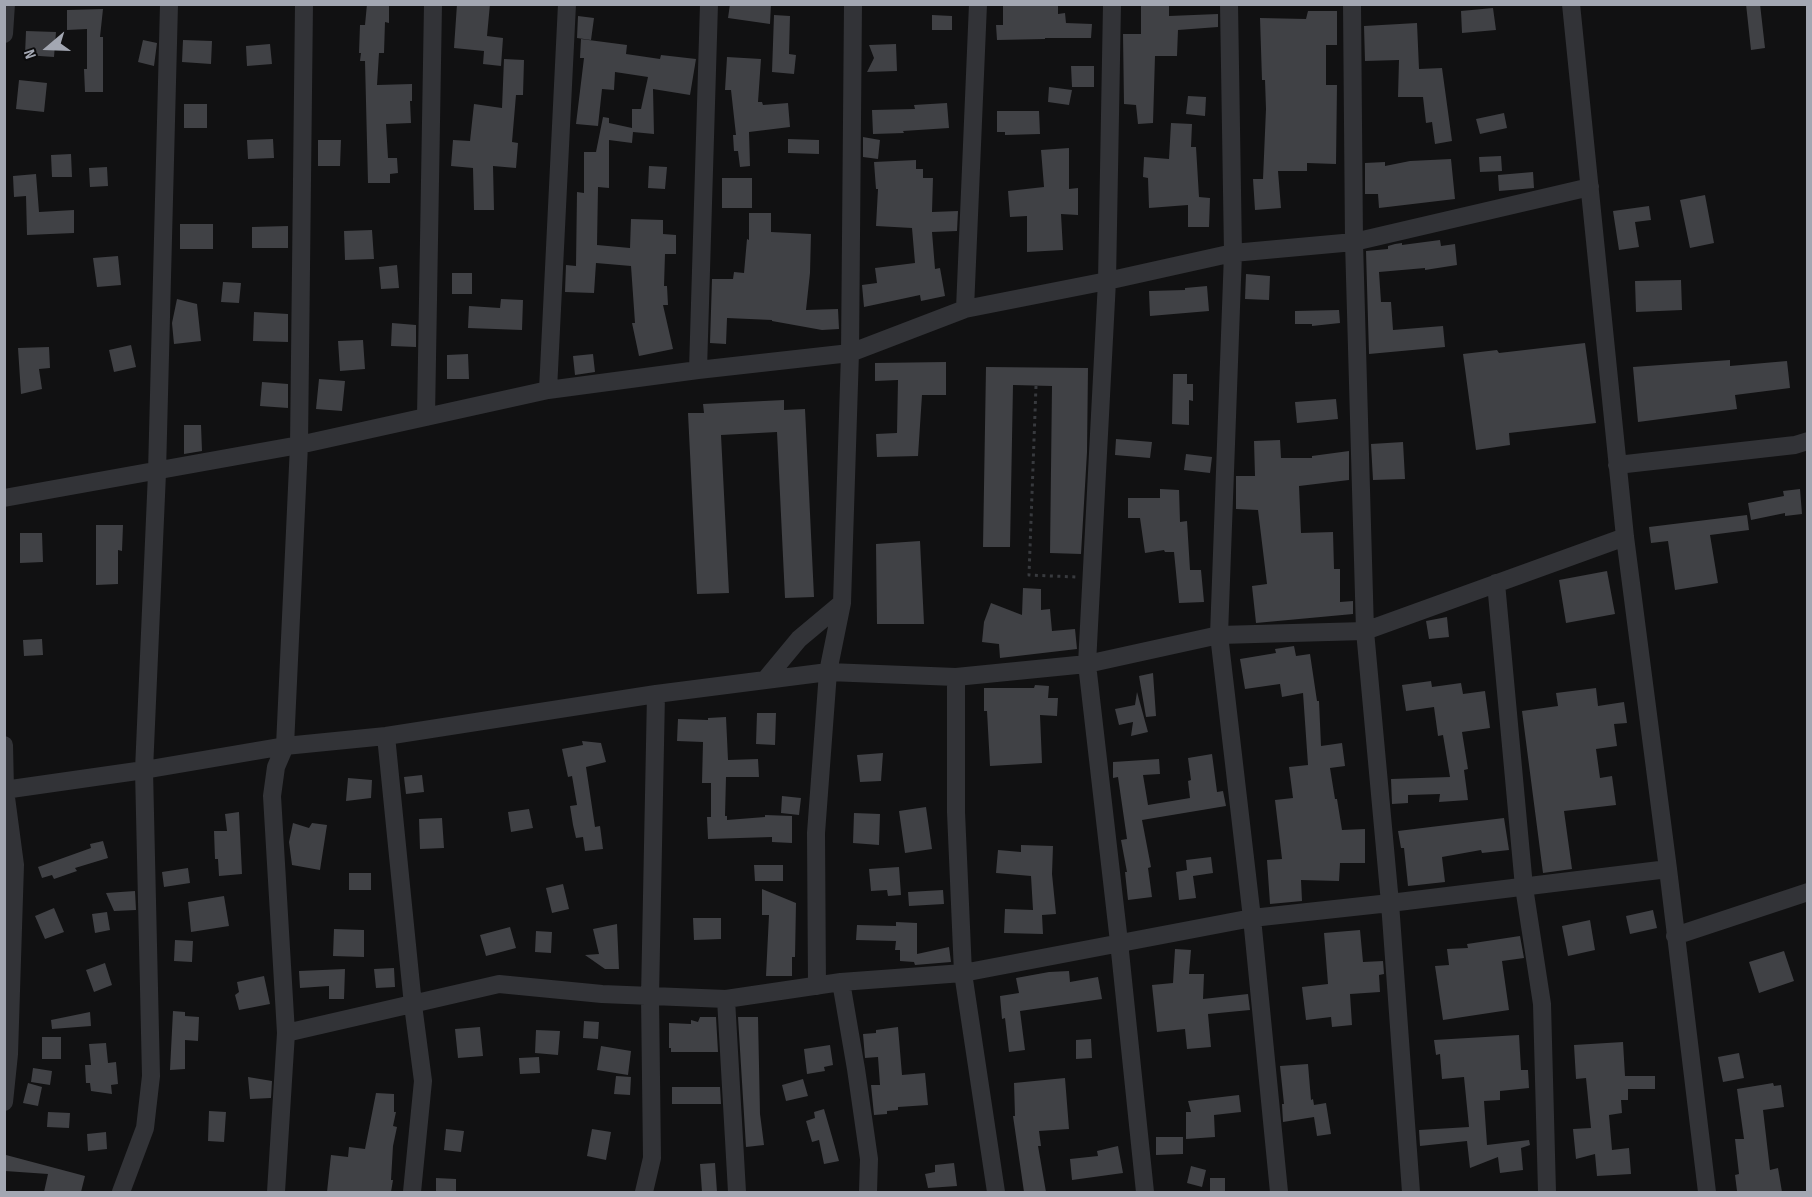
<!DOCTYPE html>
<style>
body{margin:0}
#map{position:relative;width:1812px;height:1197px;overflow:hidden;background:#111112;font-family:"Sofia Sans Condensed",sans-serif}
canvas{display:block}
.frame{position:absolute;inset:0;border:6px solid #a3a7b2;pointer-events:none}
.north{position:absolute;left:18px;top:18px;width:60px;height:60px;-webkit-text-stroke:4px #0c0c0d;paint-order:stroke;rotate:251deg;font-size:16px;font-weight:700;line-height:24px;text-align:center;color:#a3a7b2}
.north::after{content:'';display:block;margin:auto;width:21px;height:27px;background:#a3a7b2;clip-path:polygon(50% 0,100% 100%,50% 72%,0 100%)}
</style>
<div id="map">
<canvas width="1812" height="1197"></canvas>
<div class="frame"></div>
<div class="north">N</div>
</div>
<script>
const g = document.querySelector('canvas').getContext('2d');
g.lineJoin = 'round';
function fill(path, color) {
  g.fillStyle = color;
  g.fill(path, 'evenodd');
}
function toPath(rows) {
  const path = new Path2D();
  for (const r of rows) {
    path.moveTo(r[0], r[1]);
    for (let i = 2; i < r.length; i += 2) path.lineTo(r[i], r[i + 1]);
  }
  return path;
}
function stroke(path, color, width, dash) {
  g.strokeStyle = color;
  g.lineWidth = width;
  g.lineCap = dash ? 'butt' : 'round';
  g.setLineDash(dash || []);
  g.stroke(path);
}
const building = toPath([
 [367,4,389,4,389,23,385,22,384,53,379,53,377,85,412,84,412,101,410,101,411,123,386,124,388,158,397,158,398,173,390,174,390,183,368,183,365,61,360,61,361,53,359,53,360,25,365,25],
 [457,4,490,4,487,36,503,38,501,66,483,64,484,51,454,48],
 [730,4,771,4,770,24,728,18],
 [1003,4,1058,4,1058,14,1065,13,1066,23,1092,24,1091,38,1045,38,1045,39,997,40,996,25,1003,25],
 [1141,4,1169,4,1169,16,1218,14,1218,27,1178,30,1177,56,1155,56,1153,123,1138,124,1136,105,1124,104,1123,34,1141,34],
 [1746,4,1760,4,1765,48,1751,50],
 [1493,8,1496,30,1462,33,1461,11],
 [103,9,100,37,103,37,103,92,85,92,84,69,87,69,87,29,67,30,67,10],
 [1308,11,1337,11,1337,45,1326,45,1326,85,1337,85,1336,164,1307,163,1307,171,1278,171,1281,208,1255,210,1253,179,1263,179,1266,109,1265,80,1262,80,1260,18,1306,19],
 [774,15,790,16,789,54,796,55,794,74,772,72],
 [932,15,952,16,952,30,932,30],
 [578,16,594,18,591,40,577,38],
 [1417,23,1419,69,1442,68,1452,141,1435,144,1432,122,1426,123,1423,97,1398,97,1399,60,1365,61,1364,26],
 [26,31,56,32,54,57,25,55],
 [581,39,627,45,626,54,660,59,661,55,696,59,690,95,653,89,654,134,633,132,632,143,609,140,609,188,598,187,597,245,630,248,631,219,663,220,663,234,676,235,676,254,665,254,664,286,667,286,668,305,663,305,673,349,639,356,632,323,635,323,631,266,596,263,594,293,565,292,566,265,576,266,577,192,584,193,584,152,596,152,603,117,609,118,609,123,632,128,632,109,641,109,648,77,615,72,614,90,602,89,598,126,576,124,584,58,580,58],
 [143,40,157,43,154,66,138,62],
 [183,40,212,41,211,64,182,62],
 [270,44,272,64,247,66,246,46],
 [896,44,897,71,867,72,874,58,869,45],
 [727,57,761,59,758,102,762,102,763,105,788,103,790,127,749,132,750,166,740,167,738,151,734,151,733,135,736,135,731,90,725,90],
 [504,59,524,60,523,95,516,95,512,142,518,143,516,168,493,166,494,210,474,210,473,168,451,166,453,140,470,141,474,104,502,108],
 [1071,66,1094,66,1094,87,1072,87],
 [19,80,47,83,44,112,16,109],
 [1049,87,1072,90,1069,105,1048,102],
 [1188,96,1206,97,1205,116,1186,114],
 [947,103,949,128,903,131,904,133,873,134,872,110,915,109,914,105],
 [184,104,207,104,207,128,184,128],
 [997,111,1039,111,1040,134,1005,135,1005,132,997,132],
 [1504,113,1507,128,1480,134,1476,119],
 [1171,123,1192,124,1191,147,1196,147,1199,197,1210,198,1209,227,1188,227,1188,205,1149,208,1148,178,1143,177,1144,157,1169,159],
 [863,137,880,140,878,159,863,157],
 [273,139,274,158,248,159,247,140],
 [788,139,819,140,819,154,788,153],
 [318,140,341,140,340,166,318,166],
 [1069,148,1069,189,1078,188,1078,215,1061,214,1063,250,1027,252,1027,216,1010,217,1008,191,1044,187,1041,150],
 [71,154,72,177,52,177,51,155],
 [1501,156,1502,171,1480,172,1479,157],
 [1451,159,1455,199,1379,208,1378,194,1365,194,1365,163,1385,162,1385,166,1410,161],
 [916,160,916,169,923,169,923,178,933,178,932,212,958,211,957,231,932,232,935,269,940,268,945,296,921,301,920,295,864,307,862,285,877,283,875,268,915,263,912,228,876,226,878,189,876,189,874,162],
 [649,166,667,167,665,189,648,188],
 [107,167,108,186,90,187,89,168],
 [1533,172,1534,188,1499,191,1498,175],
 [36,174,39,212,74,210,74,233,27,235,26,196,14,197,13,176],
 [722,178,752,178,752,208,722,208],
 [1705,195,1714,243,1690,248,1680,200],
 [1649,206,1651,220,1635,222,1639,247,1619,250,1613,211],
 [749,213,771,213,771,232,811,234,810,273,806,310,838,309,839,329,822,330,772,321,772,320,727,318,726,344,710,343,712,279,733,279,734,272,744,273,747,239,749,240],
 [180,224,213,224,213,249,180,249],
 [288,226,288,248,252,248,252,227],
 [372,230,374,259,345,260,344,231],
 [1440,240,1441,246,1455,244,1457,265,1425,270,1425,268,1379,272,1381,302,1391,302,1393,330,1443,326,1445,347,1369,354,1366,251,1388,249,1388,246,1395,244,1402,243,1402,245],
 [118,256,121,285,97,287,93,258],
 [397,265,399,288,381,289,379,267],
 [452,273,472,273,472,294,452,294],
 [1246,274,1270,276,1269,300,1245,299],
 [1681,280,1682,310,1636,312,1635,281],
 [223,282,241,283,239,303,221,302],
 [1207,286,1209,311,1150,316,1149,291,1185,290,1185,288],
 [177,299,197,304,201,341,174,344,172,323],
 [501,299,523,300,522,330,468,328,469,306,500,308],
 [1339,310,1340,323,1312,326,1312,324,1295,324,1295,311],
 [254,312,288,314,288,342,253,341],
 [392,323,416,325,416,347,391,346],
 [363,340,365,369,340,371,338,341],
 [1585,343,1596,423,1509,433,1510,445,1476,450,1463,354,1497,350,1499,353],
 [131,345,136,367,114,372,109,350],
 [49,347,50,368,39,369,42,389,21,394,18,348],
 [468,354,469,379,447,379,447,355],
 [593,354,595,372,575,375,573,356],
 [1730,360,1730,366,1787,361,1790,388,1735,395,1737,409,1638,422,1633,367],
 [946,362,946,395,922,395,918,456,877,457,876,434,897,433,898,380,875,381,875,363],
 [986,367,1088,368,1087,452,1081,554,1050,553,1052,386,1013,385,1010,547,983,547],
 [1173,374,1187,374,1187,384,1193,384,1193,401,1189,400,1189,425,1172,424],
 [319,379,345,381,342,411,316,409],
 [262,382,288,384,288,408,260,406],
 [1336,399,1338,419,1297,423,1295,402],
 [784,400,784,410,805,409,814,597,785,598,777,432,721,435,729,593,697,594,688,413,704,413,703,404],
 [184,425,201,425,202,451,184,454],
 [1116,439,1152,442,1150,458,1115,455],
 [1280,440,1281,458,1312,458,1312,456,1349,451,1349,480,1299,486,1301,533,1333,532,1334,569,1340,569,1340,602,1353,601,1353,614,1256,623,1252,586,1267,584,1258,510,1236,509,1236,476,1255,476,1254,441],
 [1403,442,1405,479,1373,480,1371,444],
 [1186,454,1212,457,1210,473,1184,470],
 [1160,489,1179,490,1180,522,1187,521,1190,570,1201,570,1204,602,1179,603,1174,552,1165,552,1164,550,1145,553,1140,518,1128,518,1128,498,1160,498],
 [1800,489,1802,514,1785,516,1785,513,1751,520,1748,503,1784,496,1783,491],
 [1747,515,1749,530,1710,535,1718,583,1675,590,1668,541,1651,543,1649,527],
 [96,525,123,525,122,551,118,550,118,584,96,585],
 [20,533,42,533,43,562,20,563],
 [920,541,924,624,877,624,876,544],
 [1607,571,1615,614,1566,623,1559,580],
 [1023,588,1041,589,1041,610,1050,609,1052,631,1075,629,1077,649,1000,658,999,644,982,642,984,622,991,603,1022,615],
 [1447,617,1449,637,1429,639,1426,621],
 [42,639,43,655,24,656,23,640],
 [1294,646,1296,656,1310,654,1317,701,1319,701,1321,746,1342,743,1345,766,1330,768,1335,799,1337,799,1342,830,1365,829,1365,863,1340,863,1339,881,1301,880,1302,901,1270,904,1267,860,1282,859,1275,800,1293,798,1289,767,1308,765,1303,693,1282,697,1280,684,1245,689,1240,659,1276,653,1275,649],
 [1153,673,1156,716,1146,717,1139,676],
 [1431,681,1432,687,1461,683,1463,694,1485,691,1490,728,1462,732,1468,769,1464,770,1468,800,1439,802,1440,794,1408,795,1408,803,1392,804,1391,779,1450,777,1443,735,1438,736,1434,707,1406,711,1402,685],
 [1035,685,1049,686,1048,698,1058,698,1057,716,1040,715,1042,763,990,766,987,711,984,711,984,688,1034,688],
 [1596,688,1598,706,1624,702,1627,723,1614,724,1617,746,1596,749,1600,778,1612,776,1616,805,1564,811,1572,869,1543,873,1522,711,1558,706,1556,693],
 [1137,692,1148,732,1131,736,1133,722,1119,725,1115,709,1135,705],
 [757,713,776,713,775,745,756,744],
 [726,717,728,760,758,759,759,777,726,777,725,816,727,816,727,820,765,817,765,815,792,816,792,843,772,842,772,837,708,839,707,817,711,817,711,783,702,783,703,742,677,741,678,719,708,720,708,718],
 [582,741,601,743,606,762,586,767,595,827,600,826,603,849,585,851,583,837,576,838,573,825,570,806,577,805,572,776,568,777,562,749,583,745],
 [883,753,881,781,860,782,857,755],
 [1212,754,1217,792,1223,791,1226,806,1142,820,1151,867,1148,868,1152,897,1128,900,1125,872,1127,872,1121,840,1127,839,1118,777,1113,778,1113,762,1159,759,1160,774,1143,775,1148,805,1190,798,1188,781,1191,780,1188,758],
 [422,775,424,792,406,794,404,777],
 [348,778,372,780,371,798,346,801],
 [782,796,801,798,799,815,781,813],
 [926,807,932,849,905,853,899,811],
 [529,809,533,828,511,832,508,812],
 [239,812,242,874,219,876,218,859,215,859,214,831,227,831,225,814],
 [854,813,880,814,879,845,853,843],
 [442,818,444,848,420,849,419,819],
 [1504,818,1509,850,1482,853,1481,850,1442,857,1445,882,1408,886,1404,848,1401,848,1398,831],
 [293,823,309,828,312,823,327,825,320,870,292,865,289,842],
 [103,841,108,858,75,868,77,871,54,879,52,875,42,878,38,867,91,848,90,844],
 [1021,845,1053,846,1052,874,1056,914,1042,915,1043,934,1004,933,1005,909,1033,910,1031,876,996,873,998,850,1021,852],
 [1211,857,1213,873,1193,876,1196,898,1179,900,1176,872,1187,870,1186,860],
 [754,865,783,865,783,881,755,881],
 [899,867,901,895,888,896,887,890,871,891,869,869],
 [188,868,190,883,164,887,162,872],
 [349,873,371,873,371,890,349,890],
 [563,884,569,909,552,913,546,888],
 [762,889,796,903,795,957,792,957,792,976,766,976,769,915,762,915],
 [943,890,944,904,909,906,908,892],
 [135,891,136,910,114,911,106,893],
 [224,896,229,926,191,932,188,902],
 [54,908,64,932,45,939,35,916],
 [1653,910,1657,928,1630,934,1626,916],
 [107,912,110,930,95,933,92,914],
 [693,918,721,918,721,939,694,940],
 [1590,920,1595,950,1568,956,1562,926],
 [896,922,917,923,917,954,949,947,951,962,915,965,914,962,900,961,900,950,895,950,896,941,856,940,857,925,896,926],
 [617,924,619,969,605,969,585,955,599,954,593,929],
 [510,927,516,948,486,956,480,935],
 [334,929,364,930,364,957,333,956],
 [1360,930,1363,962,1383,961,1384,974,1379,975,1380,992,1350,994,1352,1025,1332,1027,1331,1017,1306,1020,1302,987,1328,984,1324,933],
 [536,931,552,932,551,953,535,952],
 [1520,936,1524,958,1502,961,1509,1010,1443,1020,1435,966,1449,965,1447,949,1468,948,1467,944],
 [175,940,193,941,192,962,174,961],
 [1175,949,1191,950,1189,974,1204,974,1203,999,1248,994,1250,1010,1208,1014,1211,1047,1187,1049,1185,1029,1157,1032,1152,985,1173,983],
 [1784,951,1794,981,1759,993,1749,962],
 [105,963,112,985,94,992,86,970],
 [394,968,395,987,376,988,374,969],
 [345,969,344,999,329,999,329,986,300,988,299,971],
 [1069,971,1070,982,1098,977,1102,999,1020,1011,1025,1050,1009,1052,1005,1018,1002,1019,1000,996,1019,993,1016,978,1049,972],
 [264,976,270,1004,239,1010,235,995,239,992,237,982],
 [173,1011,185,1012,185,1016,199,1017,198,1041,185,1040,185,1069,170,1070],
 [90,1012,91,1026,52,1029,51,1020],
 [700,1017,716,1017,718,1052,671,1052,671,1048,669,1048,669,1023,691,1024,691,1020,698,1022],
 [738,1017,758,1017,760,1114,764,1145,746,1147],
 [584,1021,599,1022,598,1039,583,1038],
 [480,1027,483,1056,458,1058,455,1029],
 [898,1027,902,1075,925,1073,928,1105,898,1107,898,1110,887,1111,887,1114,874,1115,871,1085,880,1085,878,1057,865,1058,863,1034,876,1033,876,1030],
 [536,1030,560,1031,558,1055,535,1053],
 [1519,1035,1521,1070,1528,1070,1529,1088,1500,1091,1500,1100,1484,1101,1487,1145,1529,1140,1530,1145,1521,1148,1523,1170,1500,1173,1498,1157,1470,1168,1467,1141,1420,1146,1419,1130,1469,1127,1464,1077,1442,1079,1440,1054,1436,1055,1434,1040],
 [42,1037,61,1037,61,1059,42,1059],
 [1091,1039,1092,1058,1076,1059,1076,1040],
 [1623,1042,1625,1076,1655,1076,1655,1089,1628,1089,1628,1100,1621,1100,1622,1113,1609,1115,1612,1150,1629,1148,1631,1174,1597,1176,1595,1154,1576,1159,1573,1129,1591,1128,1586,1078,1576,1079,1574,1045],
 [106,1043,108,1063,116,1062,118,1084,111,1085,112,1094,91,1091,90,1083,86,1083,85,1065,91,1065,89,1044],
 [830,1045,833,1065,824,1067,825,1071,807,1074,804,1049],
 [601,1046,631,1051,628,1075,597,1070],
 [1739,1053,1744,1078,1723,1082,1718,1057],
 [539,1057,540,1073,520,1074,519,1058],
 [1308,1064,1311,1100,1313,1099,1314,1105,1326,1103,1331,1134,1317,1136,1314,1117,1283,1122,1282,1104,1284,1104,1280,1066],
 [33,1068,52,1071,50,1085,31,1082],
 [616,1076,631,1077,630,1095,614,1094],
 [248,1077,272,1081,271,1098,250,1099],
 [1065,1078,1069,1129,1039,1131,1041,1146,1038,1146,1046,1192,1024,1192,1013,1116,1015,1116,1014,1083],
 [803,1079,808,1096,786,1101,782,1085],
 [28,1083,42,1087,38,1106,23,1103],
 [1773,1083,1774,1086,1781,1085,1784,1107,1763,1110,1770,1170,1778,1168,1782,1192,1737,1191,1735,1175,1739,1174,1735,1139,1744,1139,1737,1089],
 [672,1087,720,1087,721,1104,672,1104],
 [376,1093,394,1094,394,1112,396,1112,393,1126,397,1127,393,1146,391,1180,393,1180,391,1192,327,1192,331,1155,348,1157,349,1147,365,1149],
 [1239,1095,1241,1112,1214,1115,1215,1137,1186,1139,1186,1112,1191,1112,1188,1101],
 [824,1109,839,1161,824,1164,819,1140,812,1142,806,1121,815,1118,814,1112],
 [209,1111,226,1112,224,1142,208,1141],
 [48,1112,70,1113,69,1128,47,1127],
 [446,1129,464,1131,461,1152,444,1150],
 [592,1129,611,1132,606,1160,587,1156],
 [106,1132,107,1149,88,1151,87,1134],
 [1156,1137,1183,1137,1183,1154,1156,1155],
 [1118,1146,1123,1173,1072,1180,1070,1159,1098,1156,1097,1151],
 [6,1155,85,1176,81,1192,44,1192,48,1174,5,1171],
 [715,1163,717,1192,702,1192,700,1164],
 [954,1163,957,1186,928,1188,925,1174,935,1172,935,1165],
 [1191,1166,1206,1170,1202,1187,1187,1183],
 [436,1178,456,1179,456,1192,436,1192],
 [1210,1178,1225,1178,1225,1192,1210,1192]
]);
const path = toPath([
 [1036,386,1029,575,1076,577]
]);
const street = toPath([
 [1112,4,1107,281,1087,664,1119,942,1145,1192],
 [1229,4,1233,253,1219,635,1252,918,1279,1192],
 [1352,4,1354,242,1365,631,1390,903,1411,1192],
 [1571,4,1625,537,1668,869,1707,1192],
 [4,34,6,4],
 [965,309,978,4],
 [698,370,709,4],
 [548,390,567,4],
 [426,417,433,4],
 [1617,465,1795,445,1808,441],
 [4,498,299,445,548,390,698,370,850,353,965,309,1107,281,1233,253,1354,242,1590,187],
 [1496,583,1524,887,1542,1004,1547,1192],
 [956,677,956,812,963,973,996,1192],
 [765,680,799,639,842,603],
 [386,736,413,1005,423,1081,412,1192],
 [4,745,5,790,15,865,9,1054,4,1102],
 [4,790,144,770,285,746,386,736,656,694,828,672,956,677,1087,664,1219,635,1365,631,1625,537],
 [1675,936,1808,892],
 [841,982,856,1069,869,1159,868,1192],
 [817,986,816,833,828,672,842,603,850,353,853,4],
 [726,999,737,1192],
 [286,1033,499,984,602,994,726,999,841,982,963,973,1252,918,1390,903,1668,869],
 [121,1192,145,1128,151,1076,144,770,157,473,169,4],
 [276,1192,286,1033,272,796,276,767,285,746,299,445,304,4],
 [644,1192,652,1158,650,997,656,694]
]);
fill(building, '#404145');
stroke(path, '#383a3e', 3, [3, 4.5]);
stroke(street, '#323337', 18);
</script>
